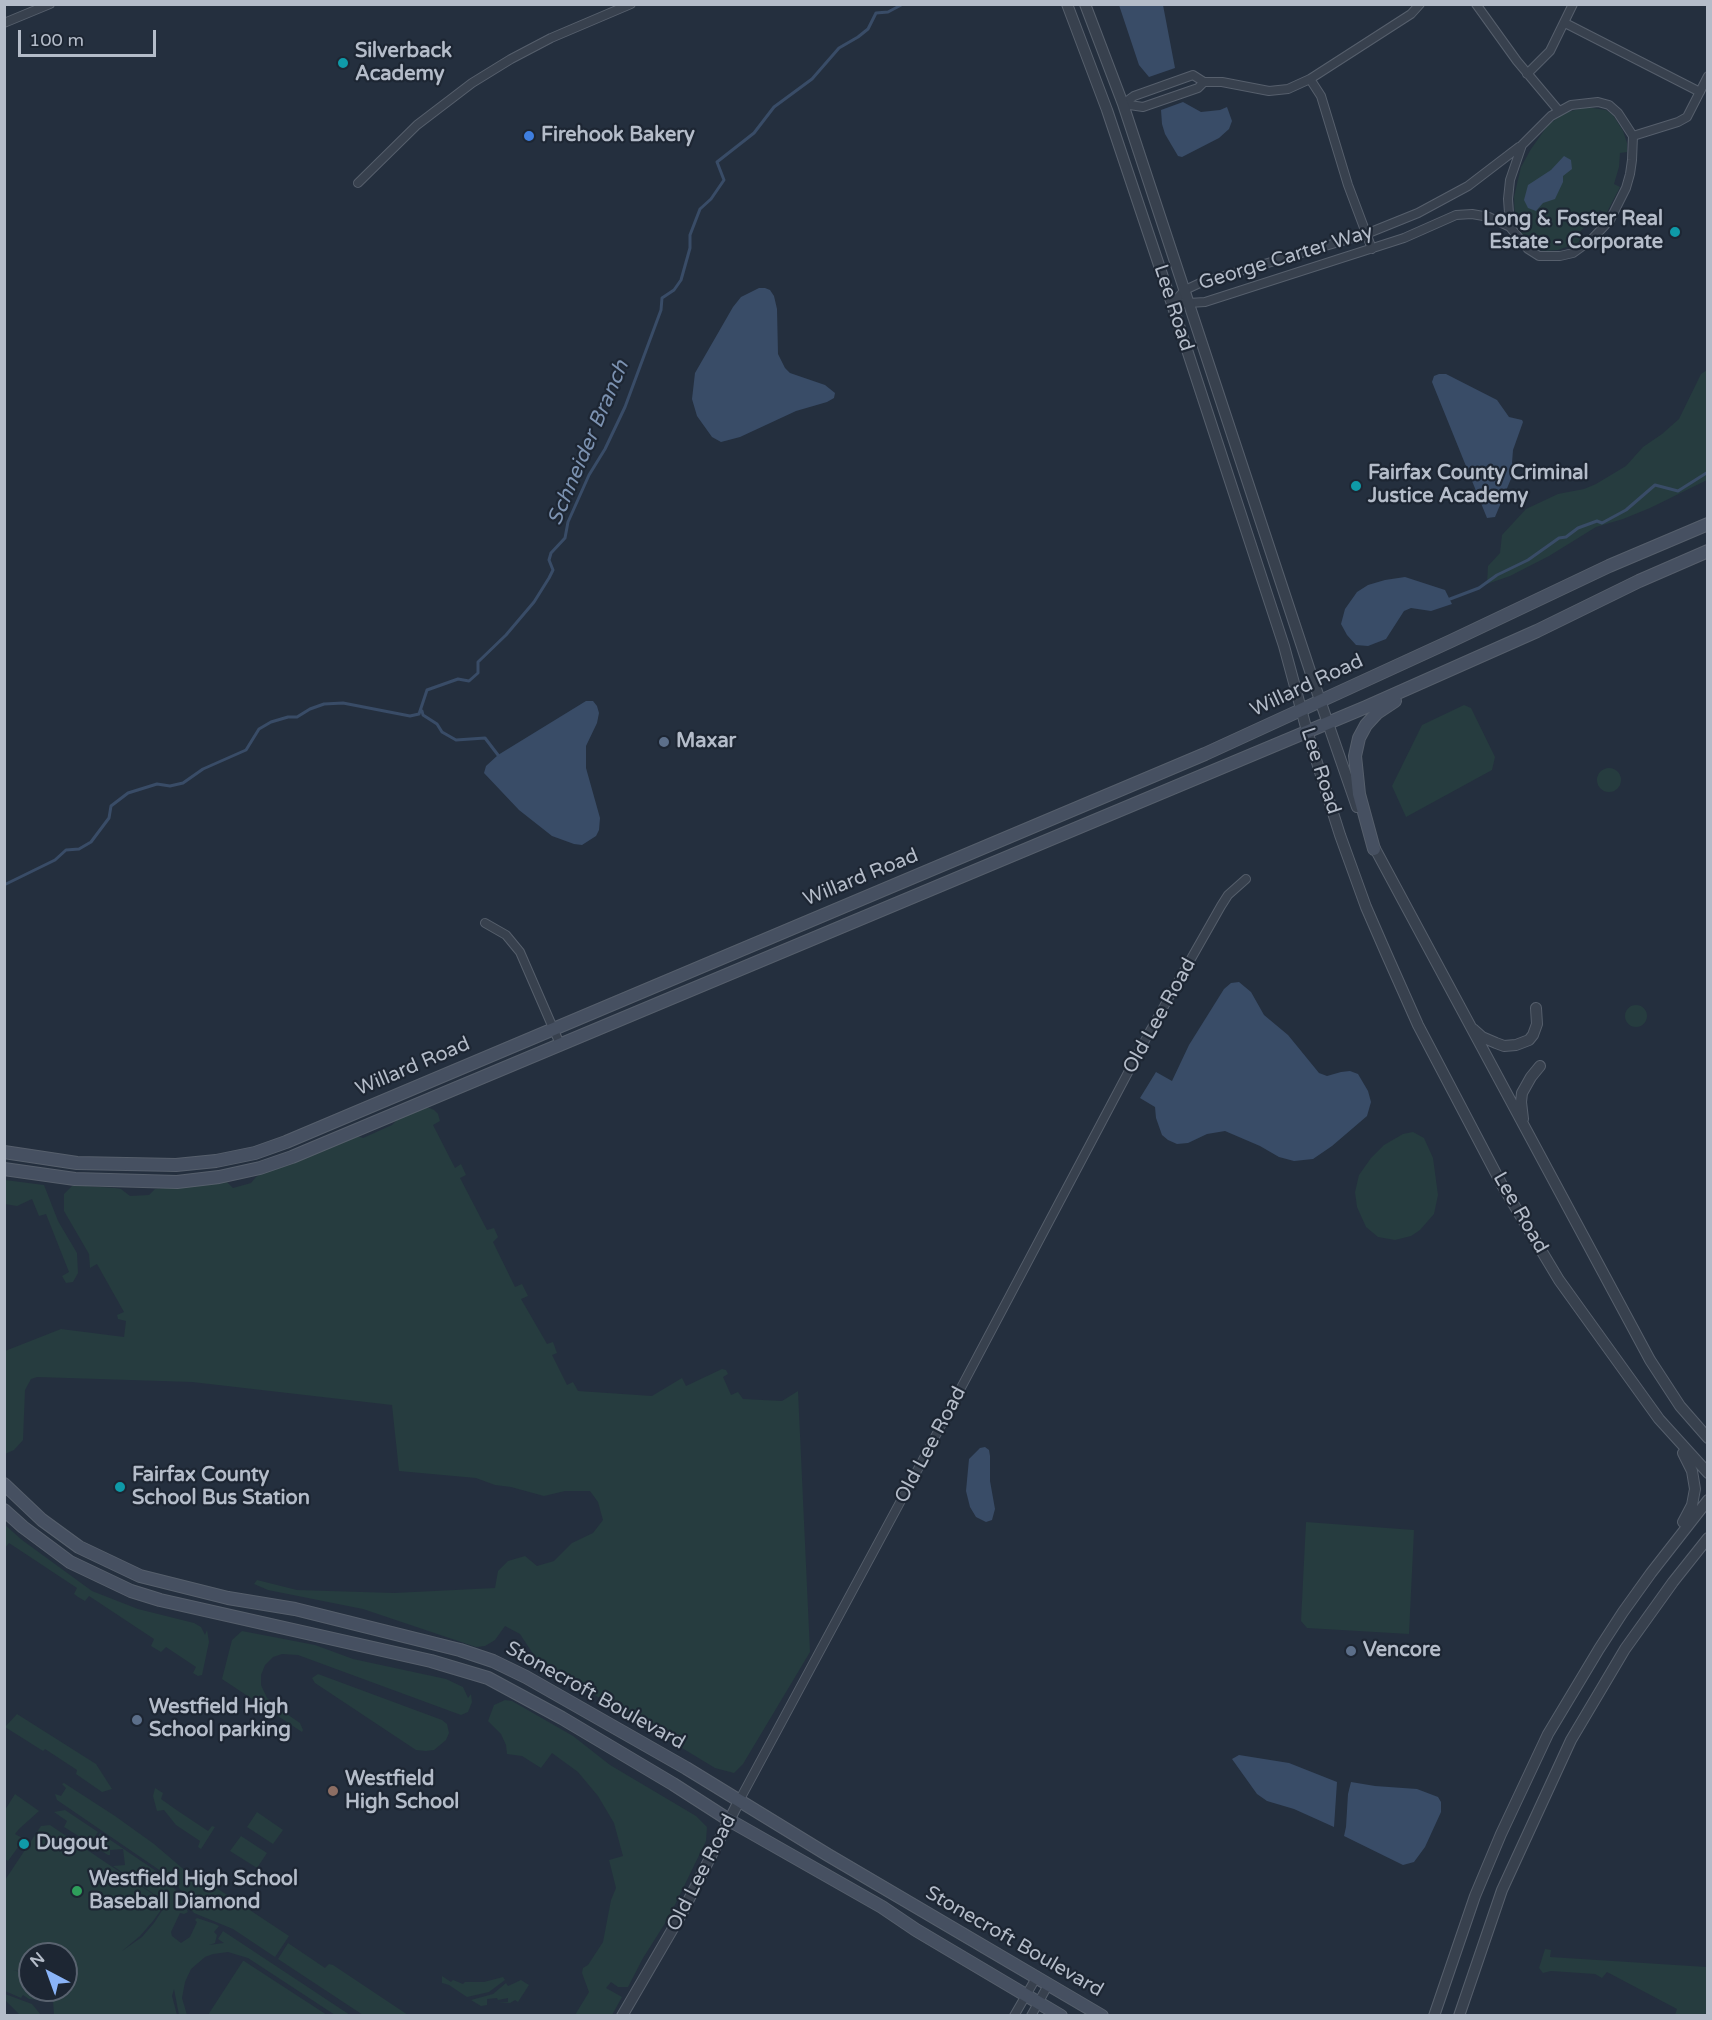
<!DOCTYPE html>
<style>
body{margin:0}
#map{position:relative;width:1712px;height:2020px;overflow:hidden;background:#242f3e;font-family:"Varela Round",sans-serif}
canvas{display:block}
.frame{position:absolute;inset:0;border:6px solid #b4bcc9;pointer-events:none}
.north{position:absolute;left:18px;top:1942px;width:60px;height:60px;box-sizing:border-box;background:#1d2633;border:2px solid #59626f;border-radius:50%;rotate:319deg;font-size:16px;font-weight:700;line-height:24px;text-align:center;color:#b4bcc9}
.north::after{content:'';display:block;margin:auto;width:21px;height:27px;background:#8ab4f8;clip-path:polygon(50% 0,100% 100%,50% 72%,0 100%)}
.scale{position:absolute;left:18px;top:30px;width:138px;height:27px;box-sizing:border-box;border:3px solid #b4bcc9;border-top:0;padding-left:8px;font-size:18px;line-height:21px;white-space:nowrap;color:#b4bcc9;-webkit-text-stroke:4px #1d2633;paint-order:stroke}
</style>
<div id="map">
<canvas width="1712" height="2020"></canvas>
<div class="frame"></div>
<div class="north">N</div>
<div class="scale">100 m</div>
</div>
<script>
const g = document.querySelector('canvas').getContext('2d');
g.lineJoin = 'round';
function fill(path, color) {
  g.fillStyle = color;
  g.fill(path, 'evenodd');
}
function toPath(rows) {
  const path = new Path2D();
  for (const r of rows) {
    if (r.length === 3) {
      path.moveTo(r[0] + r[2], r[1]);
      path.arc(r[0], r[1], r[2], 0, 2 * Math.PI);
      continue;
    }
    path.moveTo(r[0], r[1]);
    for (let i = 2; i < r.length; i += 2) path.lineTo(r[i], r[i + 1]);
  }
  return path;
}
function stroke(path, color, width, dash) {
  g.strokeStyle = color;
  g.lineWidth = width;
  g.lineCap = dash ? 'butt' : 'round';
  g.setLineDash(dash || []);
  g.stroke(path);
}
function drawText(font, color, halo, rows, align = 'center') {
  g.font = font + ' "Varela Round",sans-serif';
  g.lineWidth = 4.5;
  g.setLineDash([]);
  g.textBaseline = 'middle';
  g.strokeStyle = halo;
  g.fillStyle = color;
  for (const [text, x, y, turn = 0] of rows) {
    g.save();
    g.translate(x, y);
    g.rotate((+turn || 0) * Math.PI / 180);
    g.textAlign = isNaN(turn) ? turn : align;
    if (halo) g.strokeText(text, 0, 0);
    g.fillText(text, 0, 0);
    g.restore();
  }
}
const green = toPath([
 [1586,107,1606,110,1613,115,1623,131,1627,143,1627,152,1620,153,1619,167,1614,184,1620,187,1606,214,1600,210,1579,233,1583,239,1577,243,1558,250,1543,251,1535,248,1523,237,1515,219,1514,197,1521,167,1531,149,1548,125,1564,113],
 [1707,370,1707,480,1650,508,1623,519,1596,527,1549,556,1510,576,1487,584,1488,566,1500,553,1502,535,1526,509,1558,494,1584,489,1596,484,1626,466,1643,447,1662,434,1679,419,1701,374],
 [1464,705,1471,708,1495,757,1492,770,1406,817,1392,786,1422,725],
 [1609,780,12],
 [1636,1016,11],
 [427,1107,434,1110,438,1114,440,1121,433,1125,455,1168,461,1164,466,1175,460,1178,487,1230,494,1228,498,1237,493,1242,515,1287,522,1284,528,1296,521,1299,547,1344,553,1342,557,1353,552,1355,567,1385,573,1382,578,1391,652,1396,682,1378,686,1386,722,1369,726,1370,728,1374,723,1377,731,1395,738,1392,743,1399,782,1401,798,1391,810,1652,743,1764,734,1773,715,1768,537,1660,520,1634,505,1626,495,1640,485,1646,476,1647,363,1609,268,1590,254,1584,257,1580,297,1590,394,1593,495,1588,498,1571,508,1561,525,1556,537,1566,554,1561,572,1543,593,1533,603,1520,598,1502,590,1491,565,1491,544,1496,511,1487,495,1485,476,1478,399,1471,392,1405,192,1382,37,1377,31,1379,25,1390,23,1440,14,1450,5,1454,5,1351,61,1329,124,1337,126,1321,118,1319,117,1315,124,1312,97,1264,90,1268,89,1254,64,1211,64,1194,73,1185,115,1188,121,1189,130,1196,149,1195,155,1189,222,1182,227,1182,233,1188,251,1183,256,1177,265,1172,292,1164,352,1137,357,1136,363,1138,392,1125,400,1117],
 [1413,1132,1424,1138,1433,1158,1438,1195,1434,1214,1420,1230,1411,1236,1395,1240,1378,1237,1366,1227,1357,1207,1355,1192,1359,1175,1371,1158,1384,1145,1403,1134],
 [5,1180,44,1185,58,1221,77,1253,78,1273,73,1282,66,1283,62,1276,69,1272,46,1214,39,1216,32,1199,17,1206,5,1204],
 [1306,1522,1414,1530,1409,1634,1307,1628,1301,1621],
 [4,1524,22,1540,92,1591,138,1609,194,1623,201,1627,205,1635,207,1630,209,1642,202,1675,198,1676,193,1673,196,1667,166,1647,161,1652,151,1646,154,1639,89,1596,85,1601,78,1597,74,1594,77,1588,9,1543,5,1548],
 [242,1631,315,1645,353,1659,446,1679,463,1687,468,1698,471,1694,472,1702,468,1712,461,1715,298,1655,282,1654,273,1657,265,1665,261,1675,261,1685,267,1698,273,1702,272,1704,300,1723,303,1730,302,1732,222,1679,232,1640],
 [318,1674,442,1720,447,1724,449,1733,446,1740,434,1750,426,1751,416,1750,315,1683,312,1678],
 [505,1700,512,1701,573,1736,610,1765,696,1816,707,1827,706,1841,669,1917,643,1958,628,1987,618,1987,611,1982,606,1988,622,1997,612,2015,575,2015,589,1992,582,1973,583,1968,588,1965,603,1942,611,1900,616,1888,609,1860,623,1856,614,1823,598,1796,578,1772,552,1753,541,1768,522,1756,507,1754,506,1745,501,1734,488,1721,494,1705],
 [17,1714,96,1764,112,1789,102,1792,76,1774,77,1770,45,1749,43,1751,5,1727],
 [64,1783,115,1816,154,1844,202,1885,206,1886,209,1883,289,1936,275,1957,233,1929,194,1913,187,1905,178,1885,171,1878,57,1800,55,1794,61,1796,66,1788,62,1784],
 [155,1788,163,1793,161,1799,178,1811,208,1831,212,1826,215,1827,201,1849,198,1847,200,1841,176,1825,164,1810,157,1811,153,1796],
 [15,1794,39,1811,19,1829,15,1834,24,1839,8,1861,5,1859,5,1810],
 [65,1810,98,1832,90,1844,88,1842,85,1846,79,1841,80,1837,64,1827,67,1821,54,1812],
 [257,1812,283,1830,273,1844,247,1827],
 [50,1825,166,1903,153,1921,140,1936,122,1951,142,1937,154,1923,167,1903,113,1866,125,1865,123,1849,110,1850,110,1855,108,1855,92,1845,100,1833,162,1875,176,1890,188,1912,184,1914,180,1913,171,1932,172,1936,181,1943,190,1937,197,1922,195,1920,197,1918,215,1924,219,1926,214,1932,217,1935,215,1943,209,1945,224,1943,218,1939,223,1931,350,2015,335,2015,248,1958,228,1952,213,1954,205,1957,191,1969,185,1982,182,1998,187,2015,179,2015,174,1989,172,1996,177,2015,54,2015,53,2001,29,1999,23,1995,21,1998,5,1991,5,1880,41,1826],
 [30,1954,66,1954,66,1990,30,1990,30,1975,13,1970,30,1973],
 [241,1836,267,1853,257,1868,230,1851],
 [288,1943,325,1968,329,1964,333,1965,408,2015,363,2015,278,1959],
 [1545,1949,1551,1950,1550,1957,1707,1967,1707,2015,1675,2015,1677,2009,1607,1972,1602,1978,1595,1974,1551,1971,1543,1973,1539,1968],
 [243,1961,244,1961,327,2015,208,2015],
 [442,1976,451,1982,453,1980,463,1984,465,1982,484,1982,503,1977,505,1980,489,1992,467,1997,449,1985,442,1983],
 [521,1980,529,1985,518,2002,515,2000,510,2003,498,2002,508,2002,508,1998,498,2000,497,1998,487,1999,487,2005,481,2006,471,2000,493,1994,506,1983,508,1986],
 [5,1994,32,2004,41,2015,20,2015,5,2000]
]);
const water = toPath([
 [1119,5,1163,5,1175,68,1149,77,1139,65],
 [1183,102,1201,112,1220,110,1227,107,1232,121,1229,129,1219,138,1182,157,1178,156,1165,134,1162,124,1161,110],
 [1564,156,1571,160,1572,169,1563,176,1563,182,1555,199,1543,203,1536,211,1528,208,1524,200,1528,185,1551,170],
 [759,288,765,288,770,290,774,296,777,309,778,354,785,368,790,373,825,385,835,393,834,398,827,402,796,411,740,437,721,442,712,437,697,416,692,399,695,373,733,307,741,297],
 [1439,374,1446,374,1497,400,1509,417,1522,420,1523,422,1513,450,1512,463,1515,468,1513,474,1495,517,1487,518,1432,382,1434,376],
 [1405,577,1445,590,1452,604,1431,611,1411,608,1404,611,1386,639,1368,646,1356,645,1347,635,1341,624,1345,609,1357,592,1368,585,1385,580],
 [586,701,593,701,597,706,599,713,597,723,586,746,586,768,600,818,599,830,596,836,582,845,574,844,552,836,519,810,484,773,486,766,498,755],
 [1239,982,1251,992,1264,1015,1288,1035,1319,1073,1327,1076,1341,1072,1350,1071,1358,1074,1368,1091,1371,1102,1367,1116,1332,1146,1313,1159,1294,1161,1279,1157,1260,1146,1225,1131,1207,1134,1188,1143,1177,1144,1168,1140,1162,1135,1156,1118,1155,1107,1140,1098,1156,1072,1172,1081,1189,1045,1224,989,1231,983],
 [985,1447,989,1450,990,1456,990,1481,995,1509,992,1520,986,1522,976,1517,970,1507,966,1491,969,1459,980,1448],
 [1239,1755,1289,1763,1337,1782,1334,1827,1294,1809,1267,1801,1257,1794,1232,1759],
 [1351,1782,1375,1786,1417,1789,1438,1797,1441,1802,1441,1812,1425,1847,1414,1862,1403,1865,1344,1836,1346,1827,1348,1794]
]);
const stream = toPath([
 [1450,599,1479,588,1497,575,1528,560,1559,538,1566,537,1578,528,1597,521,1602,523,1626,510,1655,485,1678,491,1708,472],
 [422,711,423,715,437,724,442,732,456,740,485,738,498,755],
 [4,885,55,860,66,850,79,849,91,842,109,818,111,806,128,793,157,784,170,786,183,783,203,769,246,750,259,729,271,722,288,717,297,717,310,709,324,704,343,703,410,716,419,714,427,690,458,679,469,681,478,673,478,662,506,635,534,602,549,578,553,570,549,560,551,553,565,538,568,522,589,475,605,449,625,407,661,310,662,298,674,290,681,280,690,248,690,235,700,209,711,199,724,180,717,162,754,133,774,107,812,79,839,48,858,37,868,29,876,13,888,12,903,4]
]);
const minor = toPath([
 [1476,4,1517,61,1559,111],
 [4,23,50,4],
 [1565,23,1700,92],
 [1527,74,1550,51,1573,4],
 [1310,79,1321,96,1348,185,1372,249],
 [1123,104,1134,96,1193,75,1204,82,1222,82,1269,91,1288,89,1310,79,1411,14,1420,4],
 [1123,104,1143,107,1198,88,1204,82],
 [1633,136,1678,122,1687,117,1708,76],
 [358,183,417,125,472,83,511,59,551,38,631,4],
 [1172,304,1205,302,1404,238,1456,215,1472,214,1489,217,1510,227,1528,249,1539,256,1560,256,1573,253,1591,240,1610,220,1626,188,1630,174,1632,160,1633,136,1618,113,1609,105,1598,102,1571,105,1551,116,1522,145,1510,180,1508,199,1510,227],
 [1172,304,1185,290,1200,283,1366,234,1418,213,1468,186,1519,147],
 [485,923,506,935,520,952,560,1044],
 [739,1801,918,1469,1150,1031,1221,906,1228,895,1246,879],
 [1014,2016,1036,1978],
 [1031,2016,1048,1985]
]);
const tertiary = toPath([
 [1067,4,1107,110,1172,304,1284,646,1307,731,1340,835,1366,907,1386,953,1418,1025,1502,1185,1559,1280,1659,1419,1708,1473],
 [1085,4,1123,104,1313,680,1357,807],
 [1372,843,1650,1360,1680,1406,1708,1438],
 [1473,1029,1482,1037,1496,1043,1504,1046,1516,1045,1529,1040,1533,1035,1537,1024,1536,1008],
 [1523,1119,1521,1102,1522,1093,1531,1077,1540,1066],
 [1683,1453,1692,1471,1695,1489,1692,1505,1683,1522],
 [622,2016,682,1913,739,1801],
 [1434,2016,1475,1896,1501,1834,1548,1734,1599,1649,1623,1612,1651,1573,1708,1500],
 [1459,2016,1502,1890,1571,1740,1625,1649,1673,1582,1708,1538]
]);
const secondary = toPath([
 [1374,849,1359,794,1355,756,1359,738,1366,725,1377,713,1395,701],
 [4,1152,77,1163,176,1165,216,1161,255,1153,286,1142,1205,754,1451,641,1609,566,1708,524],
 [4,1169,75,1179,177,1182,219,1177,260,1168,292,1157,1366,707,1537,631,1639,581,1708,551],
 [4,1484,42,1520,79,1547,140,1576,228,1598,295,1609,460,1650,493,1661,526,1677,686,1768,828,1855,1102,2016],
 [4,1510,23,1527,70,1562,131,1591,160,1600,431,1661,488,1678,562,1718,673,1784,729,1820,882,1907,916,1930,1061,2016]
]);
const markers = [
 [343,63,6,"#0f9aa8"],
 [529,136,6,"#3f7fe0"],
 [1675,232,6,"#0f9aa8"],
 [1356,486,6,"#0f9aa8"],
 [664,742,6,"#5c6f8a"],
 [120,1487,6,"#0f9aa8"],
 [1351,1651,6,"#5c6f8a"],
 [137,1720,6,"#5c6f8a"],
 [333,1791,6,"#8d6e63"],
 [24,1844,6,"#0f9aa8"],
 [77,1891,6,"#2e9e5b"]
];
const poiNames = [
 ["Silverback",355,52],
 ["Academy",355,75],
 ["Firehook Bakery",541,136],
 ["Long & Foster Real",1663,220,"right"],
 ["Estate - Corporate",1663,243,"right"],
 ["Fairfax County Criminal",1368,474],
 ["Justice Academy",1368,497],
 ["Maxar",676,742],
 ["Fairfax County",132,1476],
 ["School Bus Station",132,1499],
 ["Vencore",1363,1651],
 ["Westfield High",149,1708],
 ["School parking",149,1731],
 ["Westfield",345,1780],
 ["High School",345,1803],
 ["Dugout",36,1844],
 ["Westfield High School",89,1880],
 ["Baseball Diamond",89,1903]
];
const streetNames = [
 ["George Carter Way",1286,258,-17],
 ["Lee Road",1173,308,72],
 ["Willard Road",1307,686,-25],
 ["Lee Road",1320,771,72],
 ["Willard Road",861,878,-22],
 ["Old Lee Road",1160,1016,-61],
 ["Willard Road",413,1067,-23],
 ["Lee Road",1520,1213,60],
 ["Old Lee Road",931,1445,-62],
 ["Stonecroft Boulevard",595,1696,29],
 ["Old Lee Road",702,1873,-63],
 ["Stonecroft Boulevard",1014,1942,30]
];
const waterNames = [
 ["Schneider Branch",589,443,-67]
];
fill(green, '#263c3f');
fill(water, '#394c67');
stroke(stream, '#394c67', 3);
stroke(minor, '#565f6c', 10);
stroke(tertiary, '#565f6c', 12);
stroke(secondary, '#565f6c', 14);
stroke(minor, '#38414e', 8);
stroke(tertiary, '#38414e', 10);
stroke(secondary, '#465061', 12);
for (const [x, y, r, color] of markers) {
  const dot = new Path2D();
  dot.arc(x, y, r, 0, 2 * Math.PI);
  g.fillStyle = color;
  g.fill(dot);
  stroke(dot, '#1d2633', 2);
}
drawText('bold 20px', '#b4bcc9', '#1d2633', poiNames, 'left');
drawText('20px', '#b4bcc9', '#1d2633', streetNames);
drawText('italic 21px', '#7c92b1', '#1d2633', waterNames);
</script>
